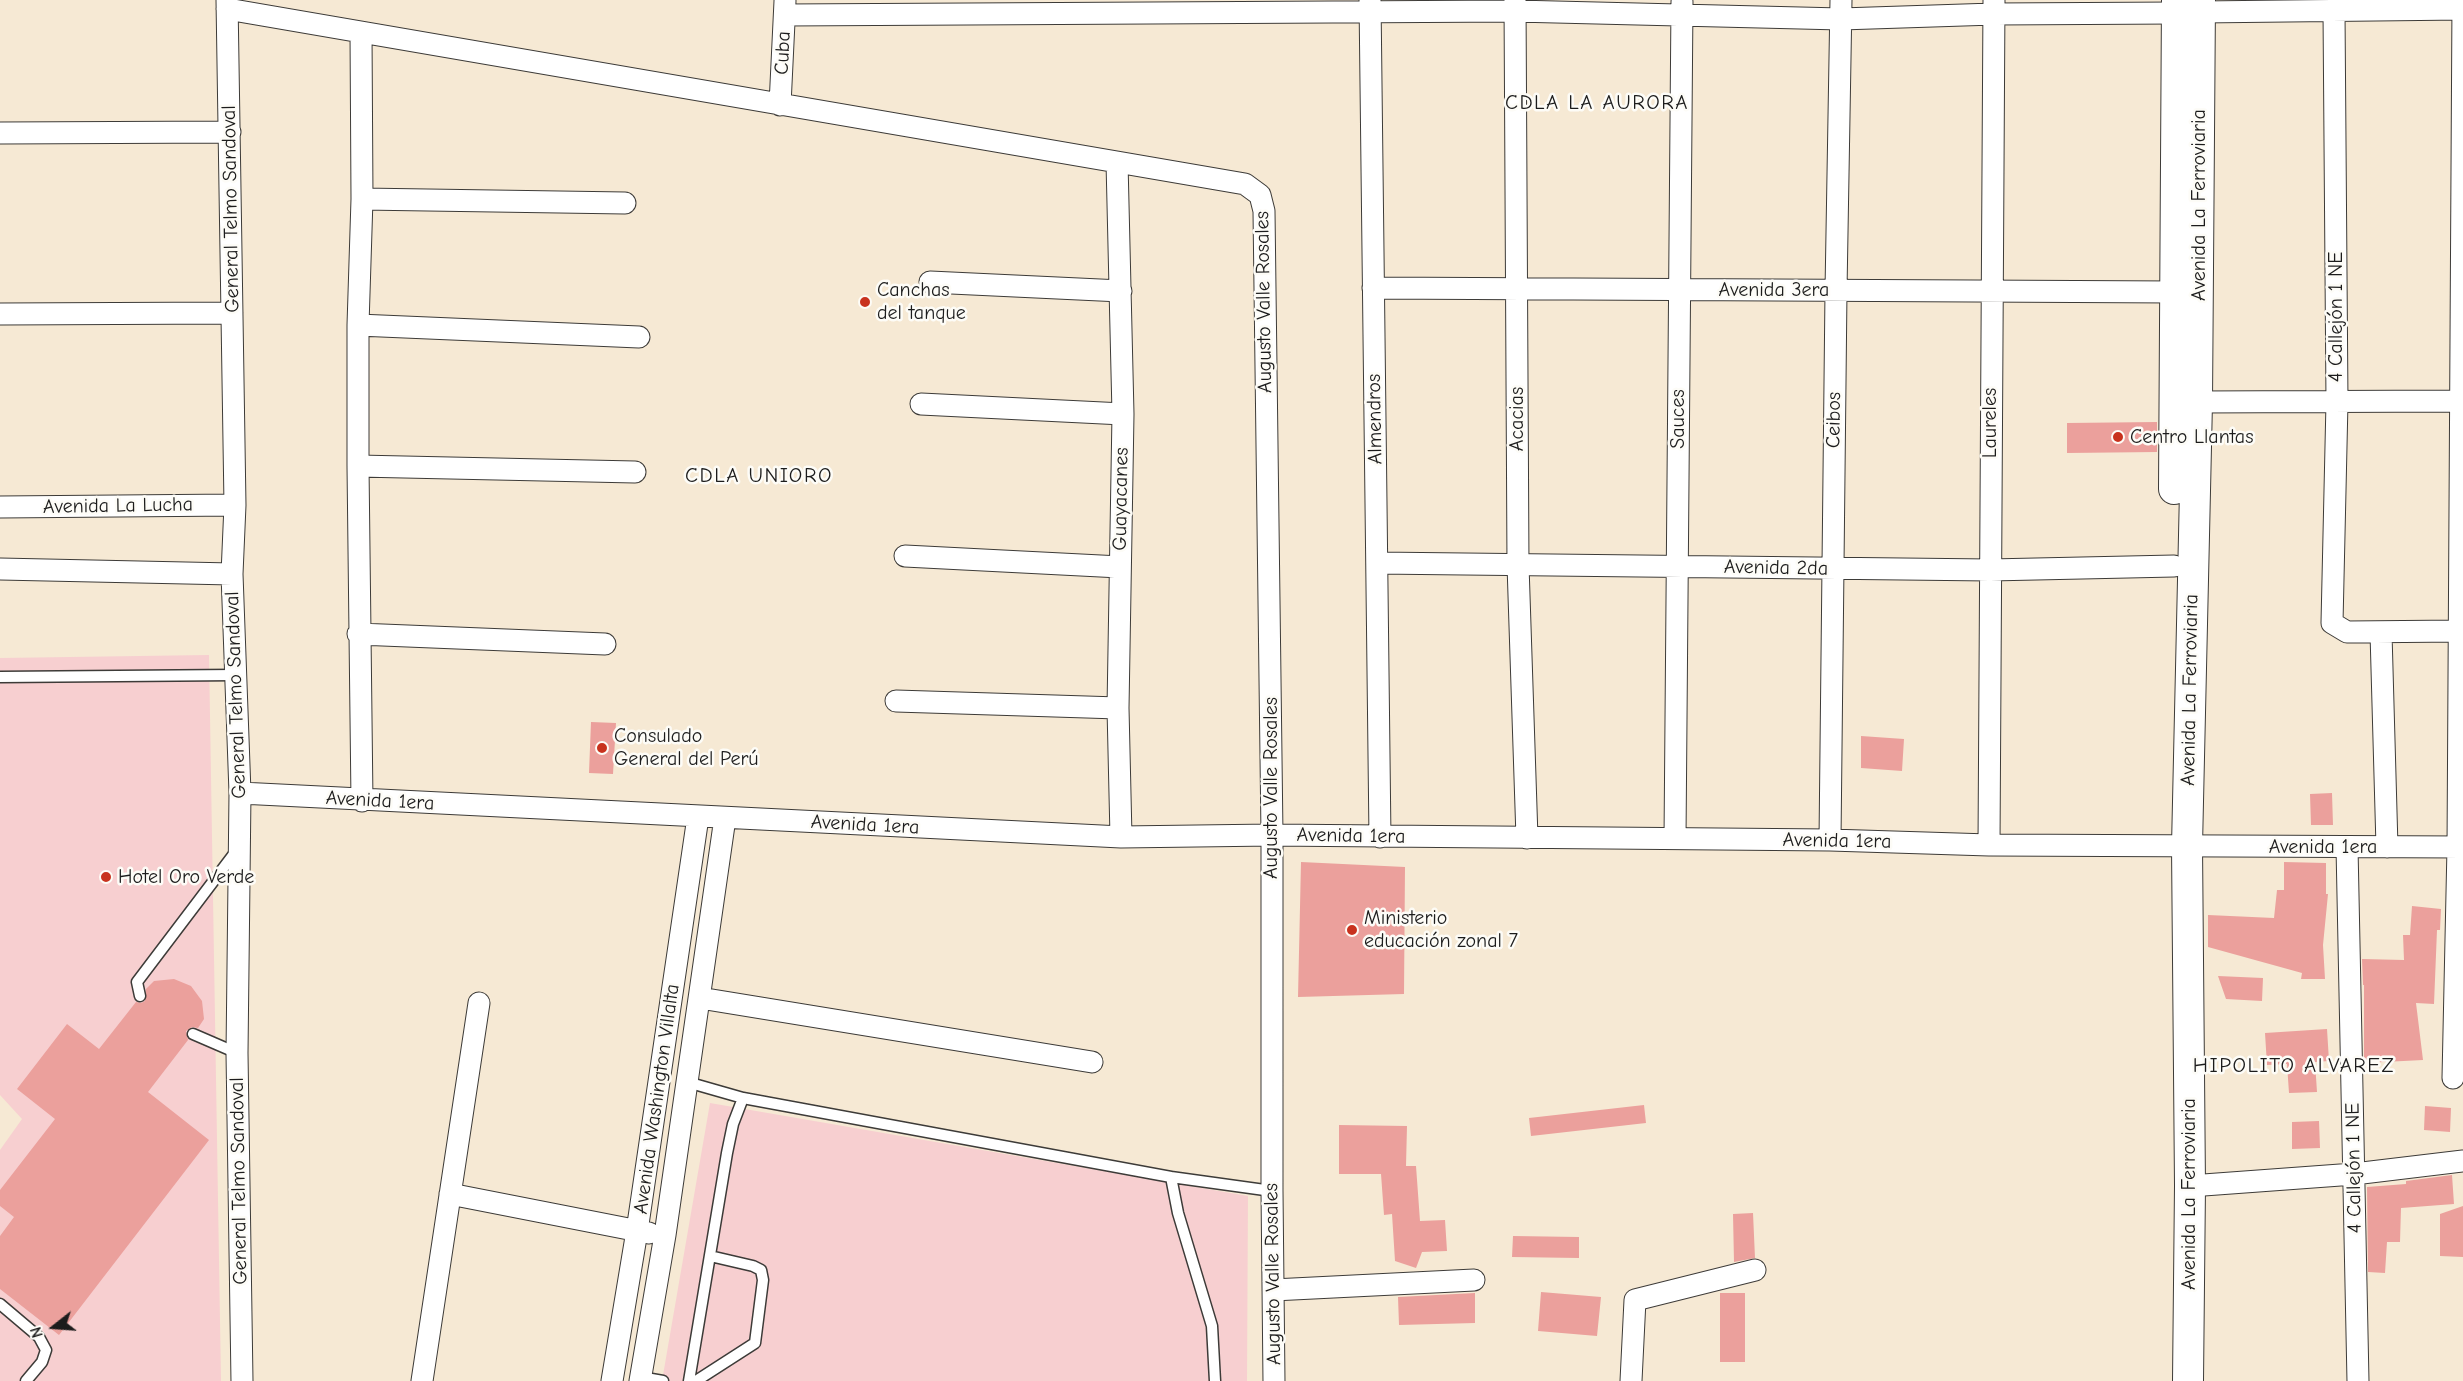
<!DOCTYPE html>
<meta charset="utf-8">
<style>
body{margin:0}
#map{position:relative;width:2463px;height:1381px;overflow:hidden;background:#f6e9d4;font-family:"Comic Neue",sans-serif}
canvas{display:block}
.north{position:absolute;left:24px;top:1297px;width:60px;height:60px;-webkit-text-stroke:4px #fdfcf7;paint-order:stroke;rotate:253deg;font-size:16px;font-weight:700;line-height:24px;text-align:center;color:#1c1c1c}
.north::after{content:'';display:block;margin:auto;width:21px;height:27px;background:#1c1c1c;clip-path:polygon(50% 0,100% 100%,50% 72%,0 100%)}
</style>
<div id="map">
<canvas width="2463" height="1381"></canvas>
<div class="north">N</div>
</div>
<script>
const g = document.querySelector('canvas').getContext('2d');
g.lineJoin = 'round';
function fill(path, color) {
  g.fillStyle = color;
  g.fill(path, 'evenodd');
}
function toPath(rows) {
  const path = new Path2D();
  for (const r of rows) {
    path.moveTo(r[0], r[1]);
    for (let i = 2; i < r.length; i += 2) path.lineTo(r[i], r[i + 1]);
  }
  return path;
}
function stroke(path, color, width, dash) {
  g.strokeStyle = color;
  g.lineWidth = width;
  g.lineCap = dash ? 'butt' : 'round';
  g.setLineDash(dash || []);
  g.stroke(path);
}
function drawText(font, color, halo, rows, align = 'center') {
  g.font = font + ' "Comic Neue",sans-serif';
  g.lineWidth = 5;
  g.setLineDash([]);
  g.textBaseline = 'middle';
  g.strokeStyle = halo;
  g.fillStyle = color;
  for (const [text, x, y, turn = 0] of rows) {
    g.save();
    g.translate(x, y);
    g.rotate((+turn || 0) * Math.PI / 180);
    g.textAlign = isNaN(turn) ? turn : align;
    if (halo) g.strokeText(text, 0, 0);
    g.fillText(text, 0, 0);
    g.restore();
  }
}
const built = toPath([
 [209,655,221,1381,0,1381,0,1150,22,1119,0,1095,0,658],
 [710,1103,1248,1196,1247,1381,662,1381]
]);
const building = toPath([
 [2157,422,2157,452,2067,453,2067,423],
 [591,722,616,723,613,774,589,773],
 [1861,736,1904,739,1902,771,1861,768],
 [2332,793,2333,825,2311,825,2310,794],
 [1301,862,1405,867,1404,994,1298,997],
 [2284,862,2326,863,2326,894,2328,894,2323,945,2325,979,2301,979,2302,973,2208,947,2208,915,2274,918,2277,890,2284,890],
 [2412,906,2441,909,2440,930,2437,930,2434,1004,2416,1003,2423,1060,2364,1063,2364,985,2363,985,2362,959,2404,960,2403,935,2410,935],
 [2218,976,2263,978,2262,1001,2226,999],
 [174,979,191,986,202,1001,204,1019,198,1028,192,1027,186,1031,188,1040,148,1092,209,1140,59,1335,0,1289,0,1236,14,1217,0,1206,0,1190,55,1119,17,1089,67,1024,99,1049,136,1002,141,1003,145,1001,146,989,154,981],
 [2327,1029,2329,1061,2315,1062,2317,1092,2289,1093,2287,1064,2267,1065,2265,1033],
 [1644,1105,1646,1123,1531,1136,1529,1118],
 [2425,1106,2451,1108,2450,1132,2424,1130],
 [2319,1121,2320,1148,2292,1149,2292,1122],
 [1339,1125,1407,1126,1406,1166,1416,1166,1420,1221,1445,1220,1447,1251,1422,1252,1416,1268,1395,1261,1392,1214,1384,1215,1381,1174,1339,1174],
 [2452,1175,2454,1204,2401,1208,2400,1242,2387,1242,2385,1273,2368,1272,2367,1187,2406,1184,2406,1181],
 [2463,1206,2463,1257,2440,1256,2440,1214],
 [1753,1213,1755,1258,1734,1262,1733,1214],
 [1513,1236,1579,1237,1579,1258,1512,1257],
 [1541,1292,1601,1297,1597,1336,1538,1331],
 [1475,1293,1475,1323,1399,1325,1398,1297],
 [1720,1293,1745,1293,1745,1362,1720,1362]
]);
const lane = toPath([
 [0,677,236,675],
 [140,996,137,982,237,850],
 [193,1034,237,1053],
 [687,1082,743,1098],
 [1171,1177,1272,1191],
 [0,1304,39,1337,46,1350,42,1362,26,1381],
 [640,1377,663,1381],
 [689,1381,727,1153,733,1124,743,1098,1171,1177,1178,1213,1212,1326,1215,1381],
 [696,1381,755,1343,763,1280,761,1270,753,1266,710,1256]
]);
const street = toPath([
 [227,0,235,505,232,574,240,793,237,1053,242,1381],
 [1370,0,1380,837],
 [1515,0,1518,565,1527,838],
 [227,9,1245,184,1260,195,1264,211,1272,835,1272,1191,1274,1381],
 [2334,11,2337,402,2332,623,2347,632,2460,631],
 [2200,12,2463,9],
 [785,15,1515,11,1841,19,1994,14,2177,13],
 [361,32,362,199,358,325,358,466,362,801],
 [780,105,785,1],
 [0,133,230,132],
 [1117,162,1123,414,1118,708,1121,837],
 [362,199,625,203],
 [930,282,1121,291],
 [1373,288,2175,292],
 [0,314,232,313],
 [358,325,639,337],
 [2197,402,2461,401],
 [921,404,1123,414],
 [358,466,635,472],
 [0,507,235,505],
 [905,556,1120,567],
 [1377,563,1990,570,2174,566],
 [0,569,232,574],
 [2381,633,2387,847],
 [358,634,605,644],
 [896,701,1118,708],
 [240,793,1121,837,1272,835,1830,840,1989,845,2463,847],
 [1675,838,1682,2],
 [1830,840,1836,291,1841,0],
 [1989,845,1994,0],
 [2347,847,2358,1381],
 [700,998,1092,1062],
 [2453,1078,2458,847,2463,0],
 [2190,1186,2354,1174,2463,1161],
 [450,1194,649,1233],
 [1273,1290,1474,1280],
 [422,1381,479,1003],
 [612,1381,637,1231,698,817],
 [640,1381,665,1235,725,818],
 [1631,1381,1635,1300,1755,1270]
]);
const secondary = toPath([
 [2174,489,2177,0],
 [2188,1381,2190,1186,2187,846,2197,402,2200,0]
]);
const markers = [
 [865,302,6,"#c8321e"],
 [2118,437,6,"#c8321e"],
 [602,748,6,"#c8321e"],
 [106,877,6,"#c8321e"],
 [1352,930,6,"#c8321e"]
];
const streetNames = [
 ["Cuba",783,53,-87],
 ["Avenida La Ferroviaria",2199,205,-90],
 ["General Telmo Sandoval",231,209,-91],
 ["Avenida 3era",1774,290],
 ["Augusto Valle Rosales",1264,302,-91],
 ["4 Callejón 1 NE",2336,317,-90],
 ["Almendros",1375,419,-91],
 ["Acacias",1517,419,-90],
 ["Sauces",1678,419,-90],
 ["Ceibos",1834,420,-89],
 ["Laureles",1990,423,-90],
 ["Guayacanes",1121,499,-89],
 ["Avenida La Lucha",118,506,-1],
 ["Avenida 2da",1776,568,1],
 ["Avenida La Ferroviaria",2190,690,-89],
 ["General Telmo Sandoval",236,695,-92],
 ["Augusto Valle Rosales",1271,788,-90],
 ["Avenida 1era",380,801,3],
 ["Avenida 1era",865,825,3],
 ["Avenida 1era",1351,836,1],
 ["Avenida 1era",1837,841,1],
 ["Avenida 1era",2323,847],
 ["Avenida Washington Villalta",657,1099,-82],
 ["4 Callejón 1 NE",2354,1168,-91],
 ["General Telmo Sandoval",239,1181,-91],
 ["Avenida La Ferroviaria",2189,1194,-90],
 ["Augusto Valle Rosales",1273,1274,-91]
];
const poiNames = [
 ["Canchas",877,290],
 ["del tanque",877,313],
 ["Centro Llantas",2130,437],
 ["Consulado",614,736],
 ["General del Perú",614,759],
 ["Hotel Oro Verde",118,877],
 ["Ministerio",1364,918],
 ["educación zonal 7",1364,941]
];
const neighbourhoodNames = [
 ["CDLA LA AURORA",1597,103],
 ["CDLA UNIORO",759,476],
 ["HIPOLITO ALVAREZ",2294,1066]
];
fill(built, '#f7cfd0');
fill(building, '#eba09c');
stroke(lane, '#3d3b38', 13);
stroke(street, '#3d3b38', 23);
stroke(secondary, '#3d3b38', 32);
stroke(lane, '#fff', 10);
stroke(street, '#fff', 21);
stroke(secondary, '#fff', 30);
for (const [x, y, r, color] of markers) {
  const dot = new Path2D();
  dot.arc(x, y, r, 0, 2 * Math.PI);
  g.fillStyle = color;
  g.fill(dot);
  stroke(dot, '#fdfcf7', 2);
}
drawText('20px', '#1c1c1c', '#fdfcf7', streetNames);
drawText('20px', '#1c1c1c', '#fdfcf7', poiNames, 'left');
g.letterSpacing = '1.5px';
drawText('21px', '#1c1c1c', '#fdfcf7', neighbourhoodNames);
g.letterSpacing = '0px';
</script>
